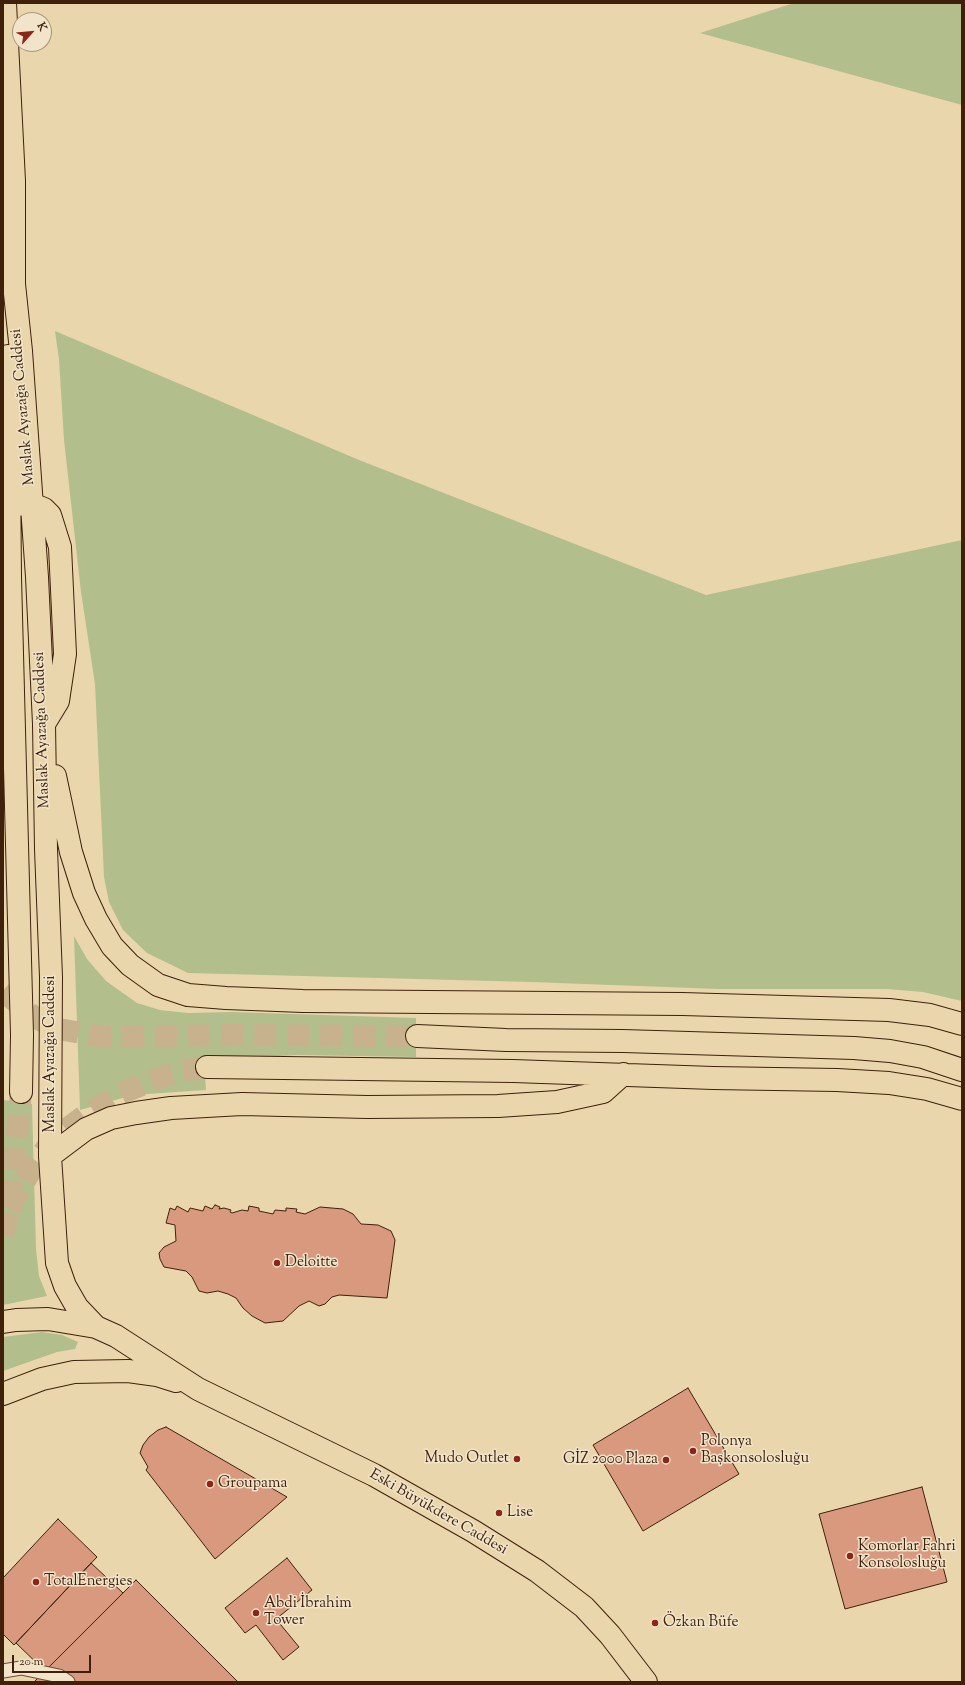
<!DOCTYPE html>
<meta charset="utf-8">
<style>
body{margin:0}
#map{position:relative;width:965px;height:1685px;overflow:hidden;background:#e9d6ad;font-family:"Sorts Mill Goudy",serif}
canvas{display:block}
.frame{position:absolute;inset:0;border:4px solid #3f200b;pointer-events:none}
.north{position:absolute;left:12px;top:12px;width:40px;height:40px;box-sizing:border-box;background:#f1e4ca;border:1px solid #aa967e;border-radius:50%;rotate:63deg;font-size:11px;font-weight:700;line-height:16px;text-align:center;color:#3f200b}
.north::after{content:'';display:block;margin:auto;width:14px;height:18px;background:#8f2418;clip-path:polygon(50% 0,100% 100%,50% 72%,0 100%)}
.scale{position:absolute;left:12px;top:1655px;width:79px;height:18px;box-sizing:border-box;border:2px solid #3f200b;border-top:0;padding-left:5px;font-size:12px;line-height:14px;white-space:nowrap;color:#3f200b;-webkit-text-stroke:3px #f1e4ca;paint-order:stroke}
</style>
<div id="map">
<canvas width="965" height="1685"></canvas>
<div class="frame"></div>
<div class="north">K</div>
<div class="scale">20 m</div>
</div>
<script>
const g = document.querySelector('canvas').getContext('2d');
g.lineJoin = 'round';
function fill(path, color) {
  g.fillStyle = color;
  g.fill(path, 'evenodd');
}
function toPath(rows) {
  const path = new Path2D();
  for (const r of rows) {
    path.moveTo(r[0], r[1]);
    for (let i = 2; i < r.length; i += 2) path.lineTo(r[i], r[i + 1]);
  }
  return path;
}
function stroke(path, color, width, dash) {
  g.strokeStyle = color;
  g.lineWidth = width;
  g.lineCap = dash ? 'butt' : 'round';
  g.setLineDash(dash || []);
  g.stroke(path);
}
function drawText(font, color, halo, rows, align = 'center') {
  g.font = font + ' "Sorts Mill Goudy",serif';
  g.lineWidth = 3;
  g.setLineDash([]);
  g.textBaseline = 'middle';
  g.strokeStyle = halo;
  g.fillStyle = color;
  for (const [text, x, y, turn = 0] of rows) {
    g.save();
    g.translate(x, y);
    g.rotate((+turn || 0) * Math.PI / 180);
    g.textAlign = isNaN(turn) ? turn : align;
    if (halo) g.strokeText(text, 0, 0);
    g.fillText(text, 0, 0);
    g.restore();
  }
}
const green = toPath([
 [794,3,962,3,962,105,700,33],
 [55,331,359,460,706,595,962,540,962,1001,923,992,887,989,719,989,531,982,188,973,147,953,123,930,109,902,104,877,95,684,81,592,64,440,59,359],
 [74,936,87,959,106,981,137,1003,160,1010,188,1013,232,1012,416,1018,416,1057,296,1055,204,1061,206,1090,133,1095,80,1110],
 [3,1100,32,1104,36,1249,39,1276,47,1296,3,1305],
 [42,1332,62,1335,78,1342,75,1349,57,1352,3,1371,3,1337]
]);
const building = toPath([
 [215,1205,220,1207,219,1209,224,1208,231,1210,230,1212,232,1213,242,1210,248,1211,249,1206,259,1208,259,1211,273,1214,275,1210,286,1211,286,1208,297,1209,296,1212,305,1214,320,1207,343,1209,353,1214,361,1224,378,1225,391,1231,395,1240,387,1298,339,1295,332,1297,325,1304,319,1306,309,1301,299,1306,283,1321,265,1323,252,1316,243,1308,236,1298,228,1294,218,1291,207,1293,199,1291,192,1277,186,1271,164,1267,160,1259,159,1253,164,1247,176,1241,175,1225,166,1223,170,1208,175,1210,177,1206,188,1212,190,1208,203,1211,205,1206,212,1209,215,1205],
 [688,1388,739,1474,643,1531,593,1445,688,1388],
 [166,1427,287,1497,215,1559,146,1470,148,1467,140,1453,143,1445,149,1437,158,1430,166,1427],
 [922,1487,947,1582,845,1609,819,1514,922,1487],
 [58,1519,97,1557,14,1645,3,1634,3,1578,58,1519],
 [287,1558,312,1590,276,1619,299,1647,283,1660,256,1625,245,1633,225,1608,287,1558],
 [91,1563,123,1593,45,1671,16,1643,91,1563],
 [136,1580,238,1682,34,1682,136,1580]
]);
const primaryTunnel = toPath([
 [3,991,34,1017,59,1029,103,1037,230,1035,417,1036],
 [9,1209,34,1165,53,1139,84,1116,120,1094,156,1079,181,1071,207,1067],
 [3,1235,9,1209,14,1167,21,1092]
]);
const service = toPath([
 [3,1671,21,1668,59,1676,68,1682]
]);
const primary = toPath([
 [5,3,14,181,14,284,21,351,37,577,44,724,46,849,51,977,50,1156,57,1263,65,1286,77,1307,96,1327,116,1336,198,1389,374,1475,473,1531,537,1571,584,1607,610,1635,646,1682],
 [8,356,10,577,22,1035,21,1092],
 [3,505,32,504,44,509,50,515,60,547,65,654,58,701,44,724,44,727],
 [55,776,71,852,84,893,96,919,112,946,130,965,158,985,188,995,226,998,303,1001,682,1004,889,1010,930,1015,962,1024],
 [417,1036,506,1040,623,1041,854,1048,890,1051,923,1057,962,1070],
 [207,1067,513,1071,713,1078,837,1080,889,1083,927,1089,962,1099],
 [50,1156,86,1129,111,1118,136,1113,171,1108,242,1104,367,1107,498,1106,557,1102,603,1092,623,1074],
 [3,1322,16,1320,48,1319,96,1327],
 [3,1394,42,1379,74,1372,128,1371,157,1375,176,1381]
]);
const markers = [
 [277,1263,4,"#8f2418"],
 [693,1451,4,"#8f2418"],
 [517,1459,4,"#8f2418"],
 [666,1460,4,"#8f2418"],
 [210,1484,4,"#8f2418"],
 [499,1513,4,"#8f2418"],
 [850,1556,4,"#8f2418"],
 [36,1582,4,"#8f2418"],
 [256,1613,4,"#8f2418"],
 [655,1623,4,"#8f2418"]
];
const streetNames = [
 ["Maslak Ayazağa Caddesi",24,407,-95],
 ["Maslak Ayazağa Caddesi",43,730,-92],
 ["Maslak Ayazağa Caddesi",51,1054,-90],
 ["Eski Büyükdere Caddesi",438,1513,30]
];
const poiNames = [
 ["Deloitte",285,1263],
 ["Polonya",701,1442],
 ["Başkonsolosluğu",701,1459],
 ["Mudo Outlet",509,1459,"right"],
 ["GİZ 2000 Plaza",658,1460,"right"],
 ["Groupama",218,1484],
 ["Lise",507,1513],
 ["Komorlar Fahri",858,1547],
 ["Konsolosluğu",858,1564],
 ["TotalEnergies",44,1582],
 ["Abdi İbrahim",264,1604],
 ["Tower",264,1621],
 ["Özkan Büfe",663,1623]
];
fill(green, '#b3be8d');
fill(building, '#d9997f');
stroke(building, '#3f200b', 1);
stroke(primaryTunnel, '#c7b28d', 22, [22, 11]);
stroke(service, '#6a4e34', 15);
stroke(primary, '#3f200b', 24);
stroke(service, '#f1e4ca', 13);
stroke(primary, '#e9d6ad', 22);
for (const [x, y, r, color] of markers) {
  const dot = new Path2D();
  dot.arc(x, y, r, 0, 2 * Math.PI);
  g.fillStyle = color;
  g.fill(dot);
  stroke(dot, '#f1e4ca', 1.5);
}
drawText('15px', '#3f200b', '#f1e4ca', streetNames);
drawText('15px', '#3f200b', '#f1e4ca', poiNames, 'left');
</script>
